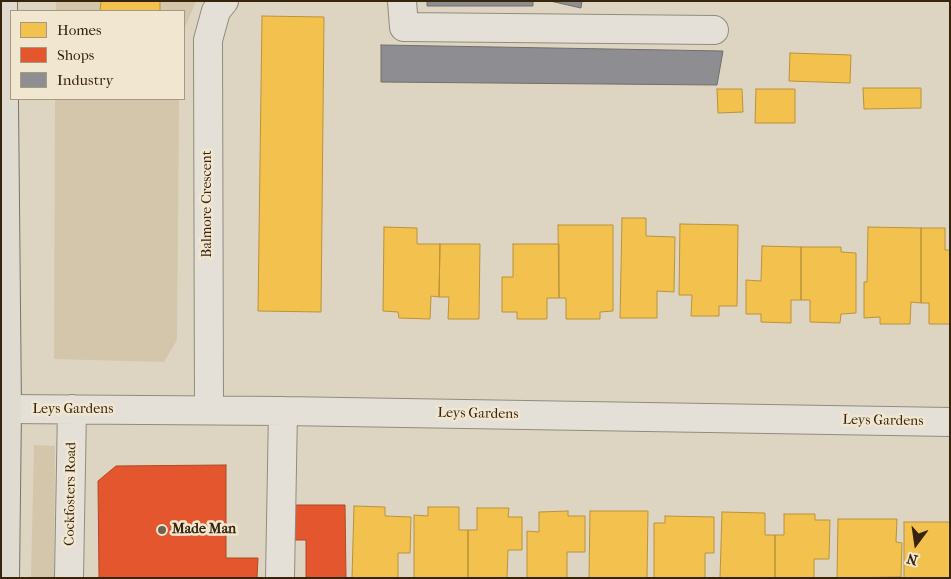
<!DOCTYPE html>
<style>
body{margin:0}
#map{position:relative;width:951px;height:579px;overflow:hidden;background:#ddd5c2;font-family:"IM FELL French Canon",serif}
canvas{display:block}
.frame{position:absolute;inset:0;border:2px solid #37240c;pointer-events:none}
.legend{position:absolute;left:10px;top:10px;width:175px;height:90px;box-sizing:border-box;background:#f1e6d0;border:1px solid #a79882;margin:0;padding:6px 9px;list-style:none;font-size:15px;color:#37240c}
.legend li{display:flex;align-items:center;gap:10px;height:25px}
.legend b{width:25px;border:1px solid #a79882}
.north{position:absolute;left:891px;top:519px;width:50px;height:50px;-webkit-text-stroke:4px #f1e6d0;paint-order:stroke;rotate:194deg;font-size:14px;font-weight:700;line-height:20px;text-align:center;color:#37240c}
.north::after{content:'';display:block;margin:auto;width:18px;height:22px;background:#37240c;clip-path:polygon(50% 0,100% 100%,50% 72%,0 100%)}
</style>
<div id="map">
<canvas width="951" height="579"></canvas>
<div class="frame"></div>
<ul class="legend">
<li><b style="height:14px;background:#f2c14e"></b>Homes</li>
<li><b style="height:14px;background:#e4572e"></b>Shops</li>
<li><b style="height:14px;background:#8d8d92"></b>Industry</li>
</ul>
<div class="north">N</div>
</div>
<script>
const g = document.querySelector('canvas').getContext('2d');
g.lineJoin = 'round';
function fill(path, color) {
  g.fillStyle = color;
  g.fill(path, 'evenodd');
}
function toPath(rows) {
  const path = new Path2D();
  for (const r of rows) {
    path.moveTo(r[0], r[1]);
    for (let i = 2; i < r.length; i += 2) path.lineTo(r[i], r[i + 1]);
  }
  return path;
}
function stroke(path, color, width, dash) {
  g.strokeStyle = color;
  g.lineWidth = width;
  g.lineCap = dash ? 'butt' : 'round';
  g.setLineDash(dash || []);
  g.stroke(path);
}
function drawText(font, color, halo, rows, align = 'center') {
  g.font = font + ' "IM FELL French Canon",serif';
  g.lineWidth = 5;
  g.setLineDash([]);
  g.textBaseline = 'middle';
  g.strokeStyle = halo;
  g.fillStyle = color;
  for (const [text, x, y, turn = 0] of rows) {
    g.save();
    g.translate(x, y);
    g.rotate((+turn || 0) * Math.PI / 180);
    g.textAlign = isNaN(turn) ? turn : align;
    if (halo) g.strokeText(text, 0, 0);
    g.fillText(text, 0, 0);
    g.restore();
  }
}
const green = toPath([
 [56,1,196,1,184,30,184,11,56,11],
 [55,99,179,99,177,340,164,362,54,359],
 [34,445,55,446,54,578,31,578]
]);
const homes = toPath([
 [101,1,160,1,160,11,100,11,101,1],
 [262,16,324,17,321,312,258,311,262,16],
 [790,53,851,55,850,83,789,81,790,53],
 [863,88,921,88,921,108,864,109,863,88],
 [717,89,742,89,743,112,718,113,717,89],
 [756,89,795,89,795,123,755,123,756,89],
 [622,218,646,218,646,236,675,237,674,292,657,291,657,318,620,318,622,218],
 [680,224,738,225,737,306,719,306,719,316,691,316,692,295,679,295,680,224],
 [558,225,613,225,613,311,600,312,600,319,566,319,566,298,559,298,558,225],
 [384,227,417,228,417,244,440,244,439,297,431,296,430,319,399,318,398,312,383,311,384,227],
 [868,227,921,228,921,303,911,302,910,324,880,324,880,317,864,318,864,282,867,282,868,227],
 [921,228,945,228,945,250,950,250,950,324,929,324,929,303,921,303,921,228],
 [440,244,480,244,479,319,448,319,449,297,439,297,440,244],
 [513,244,559,244,559,298,547,298,547,319,517,319,517,312,502,312,502,277,513,277,513,244],
 [762,246,801,247,801,300,791,300,791,323,761,322,761,314,746,314,746,280,761,281,762,246],
 [801,247,841,247,841,252,856,253,856,313,841,314,840,323,810,322,810,300,801,300,801,247],
 [354,506,385,507,385,516,411,517,410,553,398,553,398,578,352,578,354,506],
 [428,507,459,507,459,530,468,530,468,578,414,578,414,515,428,516,428,507],
 [477,508,509,508,508,517,522,517,522,550,508,550,507,578,468,578,468,530,477,530,477,508],
 [568,511,568,516,585,516,585,552,567,552,567,578,527,578,527,531,539,532,539,512,568,511],
 [590,511,648,511,647,578,589,578,590,511],
 [722,512,765,513,765,535,775,535,775,578,720,578,722,512],
 [784,514,815,514,815,520,830,520,829,559,814,559,814,578,775,578,775,535,784,535,784,514],
 [665,516,714,517,714,553,705,553,705,578,654,578,654,523,665,523,665,516],
 [838,519,897,519,896,542,902,543,901,577,837,578,838,519],
 [904,522,950,522,950,578,904,578,904,522]
]);
const shops = toPath([
 [226,465,226,558,258,558,257,578,99,578,98,481,116,466,226,465],
 [294,505,345,505,346,578,306,578,306,540,295,540,294,505]
]);
const industry = toPath([
 [427,1,533,1,533,6,427,6,427,1],
 [550,1,582,1,581,8,550,1],
 [381,45,723,51,717,85,381,82,381,45]
]);
const minor = toPath([
 [402,1,404,27,714,30],
 [7,409,283,411,950,422],
 [209,410,208,40,216,11,224,1],
 [69,578,72,409],
 [280,578,283,411]
]);
const major = toPath([
 [3,1,7,409,5,578]
]);
const markers = [
 [162,530,5,"#71624c"]
];
const streetNames = [
 ["Balmore Crescent",208,204,-90],
 ["Leys Gardens",73,410],
 ["Leys Gardens",478,414,1],
 ["Leys Gardens",883,421,1],
 ["Cockfosters Road",71,494,-89]
];
const poiNames = [
 ["Made Man",172,530]
];
fill(green, '#d3c6ab');
fill(homes, '#f2c14e');
stroke(homes, '#ba923a', 1);
fill(shops, '#e4572e');
stroke(shops, '#b04824', 1);
fill(industry, '#8d8d92');
stroke(industry, '#736e6a', 1);
stroke(minor, '#928b7d', 30);
stroke(major, '#7a7366', 30);
stroke(minor, '#e5e0d7', 28);
stroke(major, '#e0dbd0', 28);
for (const [x, y, r, color] of markers) {
  const dot = new Path2D();
  dot.arc(x, y, r, 0, 2 * Math.PI);
  g.fillStyle = color;
  g.fill(dot);
  stroke(dot, '#f1e6d0', 2);
}
drawText('14px', '#37240c', '#f1e6d0', streetNames);
drawText('bold 14px', '#37240c', '#f1e6d0', poiNames, 'left');
</script>
